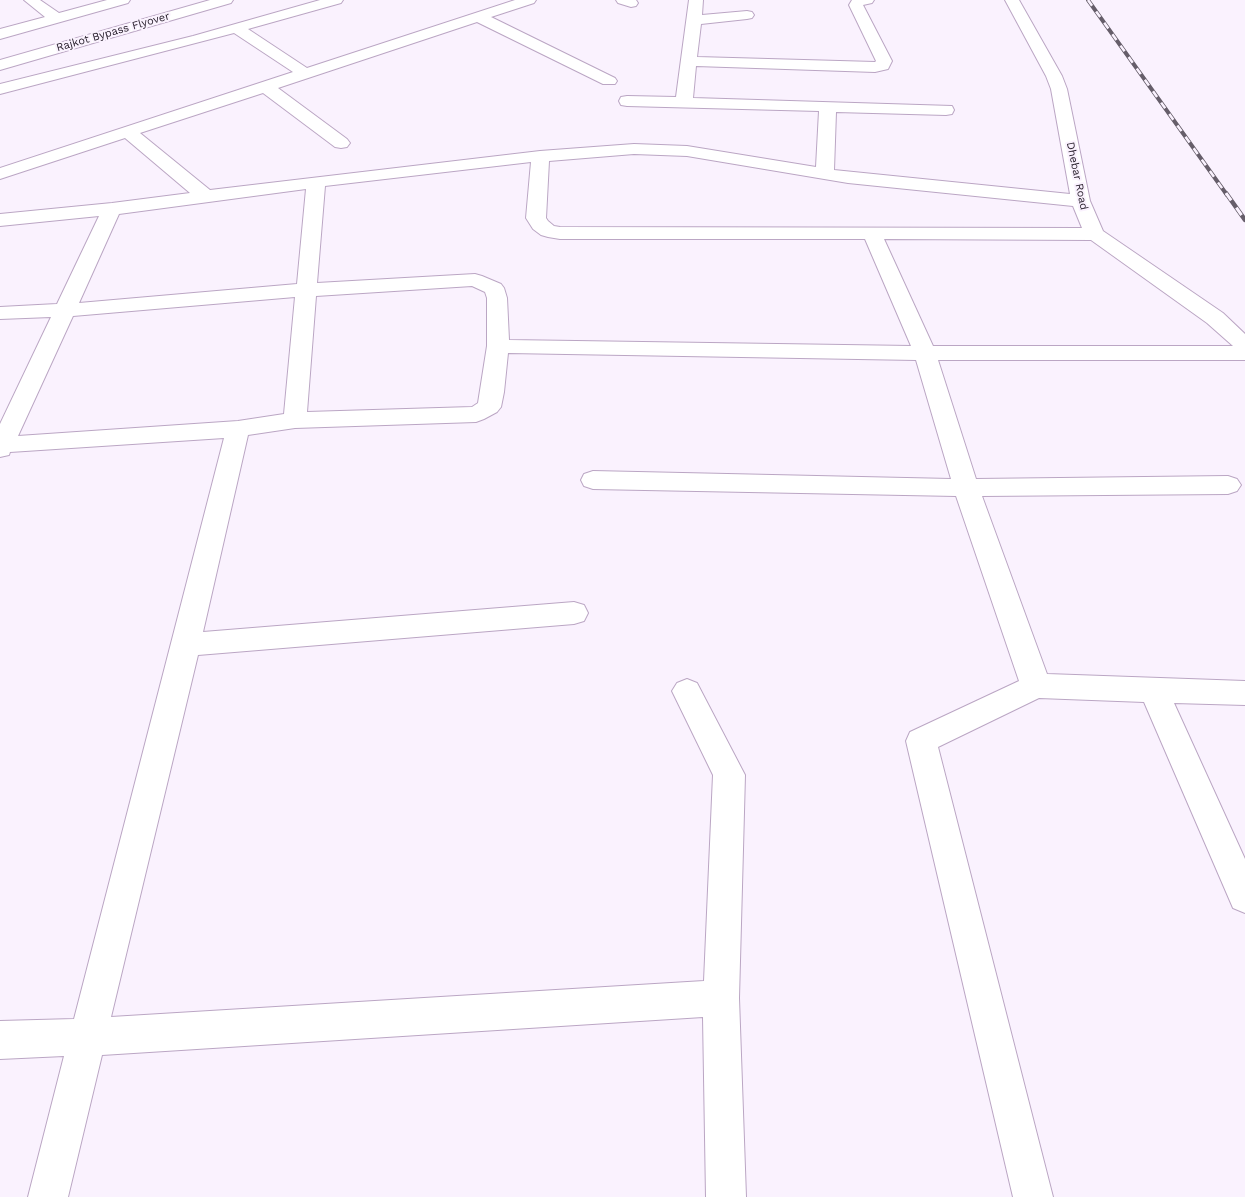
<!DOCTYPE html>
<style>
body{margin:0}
canvas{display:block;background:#faf2fe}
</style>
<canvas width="1245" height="1197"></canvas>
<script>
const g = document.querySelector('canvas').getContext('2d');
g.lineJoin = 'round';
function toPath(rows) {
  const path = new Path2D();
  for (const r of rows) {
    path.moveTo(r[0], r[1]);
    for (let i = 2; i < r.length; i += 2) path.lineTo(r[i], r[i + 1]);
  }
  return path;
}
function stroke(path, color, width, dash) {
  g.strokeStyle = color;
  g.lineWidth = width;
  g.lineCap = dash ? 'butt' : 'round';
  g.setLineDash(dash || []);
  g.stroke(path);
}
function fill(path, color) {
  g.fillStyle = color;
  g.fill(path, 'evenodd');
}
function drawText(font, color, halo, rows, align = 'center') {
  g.font = font + ' "Work Sans",sans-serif';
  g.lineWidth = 4;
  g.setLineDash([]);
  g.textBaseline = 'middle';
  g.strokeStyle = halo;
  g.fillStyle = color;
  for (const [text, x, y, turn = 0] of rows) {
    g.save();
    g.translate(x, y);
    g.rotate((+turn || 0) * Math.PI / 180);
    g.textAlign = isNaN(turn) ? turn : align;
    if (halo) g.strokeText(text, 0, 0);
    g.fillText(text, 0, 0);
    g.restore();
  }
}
const minor = toPath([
 [24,0,40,0,59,13,107,0,130,0,128,3,0,39,0,29,45,17,24,0],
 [320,0,343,0,341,3,248,29,307,68,515,0,536,0,534,3,491,17,615,78,617,81,615,84,603,84,477,22,278,88,347,139,350,143,347,147,341,148,335,147,263,93,140,133,210,190,540,151,634,144,687,146,816,167,819,111,627,106,621,105,619,101,621,97,627,96,676,97,689,0,703,0,702,15,747,11,752,12,754,15,752,18,747,19,701,24,697,57,875,62,876,61,849,5,852,0,874,0,872,3,863,5,892,61,888,69,875,72,696,66,693,98,952,106,954,110,952,114,946,115,836,112,834,170,1070,194,1051,89,1046,76,1005,0,1019,0,1062,76,1067,89,1090,201,1103,231,1223,313,1245,334,1245,360,938,360,976,479,1228,476,1237,479,1241,485,1237,491,1228,494,982,496,1047,674,1245,681,1245,705,1174,703,1245,859,1245,913,1233,908,1144,702,1039,698,938,747,1053,1197,1013,1197,906,741,910,732,1019,681,956,496,593,489,584,486,581,480,584,474,593,471,951,479,916,360,508,353,504,392,501,407,497,412,484,419,476,422,295,428,248,435,203,632,574,602,584,605,588,613,584,621,574,624,198,655,111,1017,704,981,713,775,672,691,677,683,687,679,697,683,745,775,739,998,746,1197,706,1197,703,1017,102,1055,68,1197,28,1197,64,1056,0,1059,0,1021,74,1019,224,438,10,452,9,455,0,457,0,424,51,317,0,319,0,307,57,304,99,216,0,226,0,214,112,203,190,193,125,138,0,179,0,168,293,72,234,33,0,94,0,84,193,36,320,0],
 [634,154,687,156,848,183,1073,206,1082,228,560,227,554,226,548,221,546,218,549,161,634,154],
 [531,162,526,218,533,229,541,235,548,237,560,239,865,239,911,346,509,340,507,298,504,288,501,284,482,276,475,274,317,283,325,186,531,162],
 [306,189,297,284,79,303,119,214,306,189],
 [884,239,1091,240,1207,323,1233,346,933,346,884,239],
 [472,286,485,292,487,298,487,346,478,403,472,407,307,412,316,296,472,286],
 [295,297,284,414,238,421,18,436,73,316,295,297],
 [616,0,636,0,638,3,636,6,631,7,618,3,616,0]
]);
const highway = toPath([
 [210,0,233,0,231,3,0,70,0,60,210,0]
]);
const railFar1 = toPath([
 [1088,0,1227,195]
]);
const rail = toPath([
 [1226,193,1245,220]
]);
const farStreetnames = [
 ["Rajkot Bypass Flyover",113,32,-16],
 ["Dhebar Road",1077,176,78]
];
stroke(minor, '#bba6c4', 2);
stroke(highway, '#bba6c4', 2);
fill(minor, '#fff');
fill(highway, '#fff');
stroke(railFar1, '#665e6a', 4);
stroke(rail, '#665e6a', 4.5);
stroke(railFar1, '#faf2fe', 2.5, [7]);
stroke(rail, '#faf2fe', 3, [9]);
drawText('11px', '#2b232f', '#faf2fe', farStreetnames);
</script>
